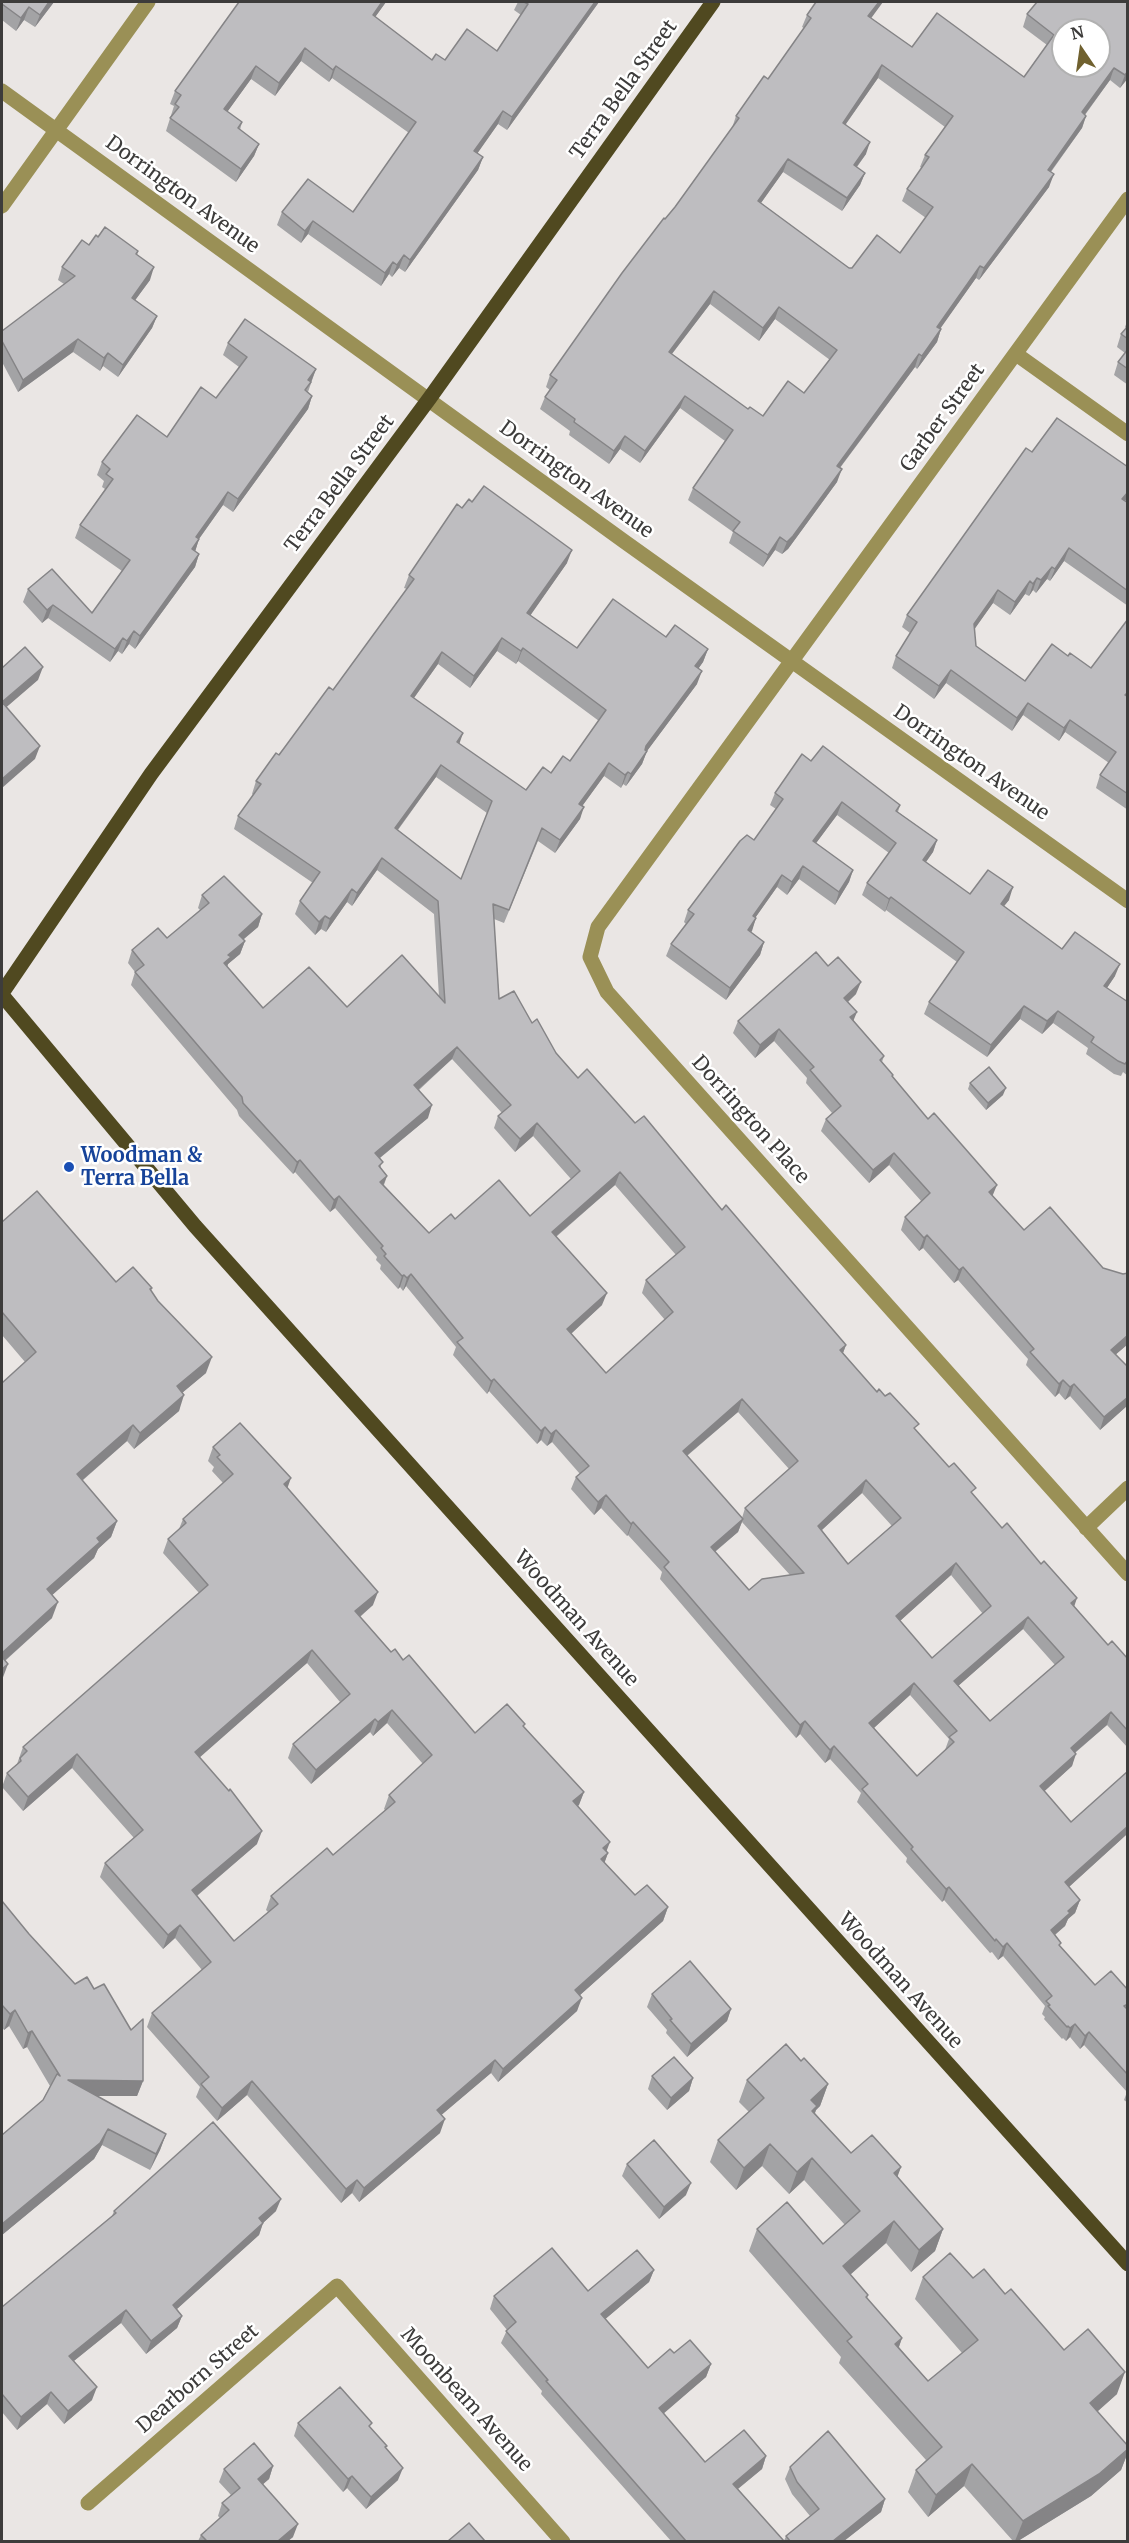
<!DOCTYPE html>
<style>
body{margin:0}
#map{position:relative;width:1129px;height:2543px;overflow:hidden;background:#eae6e4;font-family:Merriweather,serif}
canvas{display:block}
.frame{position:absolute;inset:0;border:3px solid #3d3c3b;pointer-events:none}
.north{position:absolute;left:1051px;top:18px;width:60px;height:60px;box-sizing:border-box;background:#fff;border:2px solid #b1b1b1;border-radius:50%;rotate:347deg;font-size:16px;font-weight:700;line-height:24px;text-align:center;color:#3d3c3b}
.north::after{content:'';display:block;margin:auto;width:21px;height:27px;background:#70612f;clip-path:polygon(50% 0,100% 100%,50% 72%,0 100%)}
</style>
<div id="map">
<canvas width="1129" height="2543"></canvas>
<div class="frame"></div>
<div class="north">N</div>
</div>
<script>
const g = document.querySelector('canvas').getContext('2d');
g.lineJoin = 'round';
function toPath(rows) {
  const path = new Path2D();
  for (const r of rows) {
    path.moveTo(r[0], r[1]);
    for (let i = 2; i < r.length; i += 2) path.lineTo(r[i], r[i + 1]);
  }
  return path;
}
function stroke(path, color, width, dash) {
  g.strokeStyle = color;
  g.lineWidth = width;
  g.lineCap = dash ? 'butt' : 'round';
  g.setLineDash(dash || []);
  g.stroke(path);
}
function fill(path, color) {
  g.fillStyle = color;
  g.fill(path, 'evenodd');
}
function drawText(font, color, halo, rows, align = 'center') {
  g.font = font + ' Merriweather,serif';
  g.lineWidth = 5;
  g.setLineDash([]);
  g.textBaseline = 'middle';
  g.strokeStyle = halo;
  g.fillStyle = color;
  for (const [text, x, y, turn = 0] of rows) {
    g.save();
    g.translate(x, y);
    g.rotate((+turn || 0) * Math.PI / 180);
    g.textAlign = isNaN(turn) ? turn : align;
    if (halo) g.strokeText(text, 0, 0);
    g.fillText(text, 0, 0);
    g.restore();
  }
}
const minor = toPath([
 [2,91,625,542,1128,901],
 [1128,199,598,927,590,957,607,992,1128,1574],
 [2,206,148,2],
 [1016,354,1128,434],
 [1086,1528,1128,1488],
 [88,2503,337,2286,563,2542]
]);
const major = toPath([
 [2,993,151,774,429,399,713,2],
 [2,995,195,1226,1128,2264]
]);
const wall = toPath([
 [2,2,54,2,35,27,24,20,16,31,2,20],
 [386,2,375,17,432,60,445,60,497,51,521,15,514,10,518,2,599,2,507,130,498,124,477,153,483,157,478,170,405,272,399,268,392,277,389,274,381,286,308,234,301,243,277,225,282,212,353,212,409,133,332,78,329,82,301,61,275,96,251,79,227,112,242,122,240,130,259,144,254,156,236,182,166,131,174,106,170,104,175,91],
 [1128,2,1128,78,1120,88,1110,80,1085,115,1086,116,1082,128,1051,172,1049,187,979,280,976,278,940,328,941,329,937,342,917,369,915,367,840,468,837,482,788,549,782,554,775,550,763,567,729,543,733,532,688,500,693,488,725,441,680,408,640,463,620,449,609,464,569,435,570,431,540,409,545,397,550,390,546,387,550,375,665,219,675,207,732,128,736,116,768,79,804,28,802,27,807,15,871,18,912,47,1024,77,1047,45,1023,27,1027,14],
 [878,78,945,127,925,155,920,167,922,168,907,189,902,201,926,218,900,253,852,268,849,268,761,203,783,172,842,211,860,185,865,173,857,167,866,154,846,124],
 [710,304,759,341,775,319,830,360,804,393,763,416,748,409,672,354],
 [98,237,138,251,137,255,150,280,135,300,157,316,152,328,118,377,103,366,100,371,73,352,18,392,2,362,2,331,64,284,58,280,62,267],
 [1128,319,1128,385,1114,375,1118,362,1125,353,1117,347,1121,334,1126,328,1125,327],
 [228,343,316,369,308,392,312,396,308,409,233,512,223,505,199,539,195,551,199,554,195,567,135,649,129,644,122,654,118,651,110,662,48,618,42,623,23,602,28,589,92,613,122,571,75,538,80,525,105,489,102,487,104,481,97,475,102,462,167,437,216,398,239,367,223,355],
 [1032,452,1128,467,1128,497,1125,501,1128,503,1128,606,1064,561,1050,581,1047,579,1036,593,1033,590,1029,596,1025,594,1010,615,993,603,974,629,976,646,1025,681,1068,656,1091,668,1128,619,1128,810,1096,788,1100,775,1109,763,1065,732,1059,741,1023,715,1012,731,946,683,934,699,892,668,896,656,910,633,902,627,907,615],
 [462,508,567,563,530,615,577,648,666,637,708,649,703,662,698,669,697,684,647,751,642,764,626,786,623,784,621,788,604,776,582,806,580,819,555,853,538,841,504,923,494,919,499,999,532,1023,556,1053,578,1078,635,1123,722,1210,846,1345,843,1353,877,1392,916,1430,1002,1528,1074,1606,1108,1645,1128,1659,1128,1748,1107,1725,1075,1753,1072,1766,1044,1791,1071,1822,1128,1771,1128,1836,1126,1835,1069,1887,1080,1900,1075,1913,1068,1919,1065,1926,1055,1935,1060,1946,1095,1985,1128,1990,1128,2103,1124,2100,1127,2092,1084,2045,1080,2049,1070,2037,1066,2041,1063,2038,1062,2039,1044,2019,1045,2017,1042,2014,1045,2006,1003,1956,998,1960,992,1952,990,1953,944,1900,942,1902,906,1862,907,1858,857,1802,861,1793,830,1759,825,1763,800,1734,796,1738,660,1579,662,1572,628,1535,627,1536,601,1508,594,1515,571,1489,576,1477,580,1474,552,1442,547,1446,541,1440,537,1444,489,1391,487,1394,453,1355,456,1347,406,1286,403,1291,400,1287,398,1289,380,1269,381,1265,376,1260,377,1257,335,1208,330,1212,295,1172,293,1174,239,1116,237,1110,131,985,135,972,128,963,132,950,167,938,200,910,198,908,202,895,262,914,258,927,243,940,245,941,240,954,228,964,227,967,263,1008,347,1007,439,997,434,914,377,870,352,906,347,902,326,932,321,929,315,935,295,914,300,901,313,883,234,829,238,816,253,795,252,794,256,781,333,690,407,589,404,588,409,575],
 [497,651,516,664,518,661,599,721,570,761,551,773,526,790,459,744,414,698,438,664,470,688],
 [436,777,487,813,461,879,398,830],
 [452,1059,502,1113,498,1116,494,1128,515,1152,533,1136,571,1179,530,1216,455,1219,429,1233,384,1185,387,1176,381,1168,380,1158,428,1118,419,1090],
 [615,1185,676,1255,646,1280,642,1293,665,1320,606,1373,571,1334,602,1305,556,1237],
 [738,1412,789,1469,745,1508,742,1518,687,1456],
 [862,1493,892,1526,848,1564,822,1530],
 [742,1522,790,1575,749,1590,715,1552,738,1532],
 [951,1575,983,1614,932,1658,900,1621],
 [1023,1629,1055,1665,990,1721,958,1686],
 [910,1695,949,1739,945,1750,917,1776,874,1728],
 [811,761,900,805,898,812,937,840,933,852,926,862,970,894,1009,900,1004,906,1062,949,1115,976,1107,988,1128,1002,1128,1076,1123,1072,1121,1076,1114,1074,1086,1054,1088,1048,1053,1023,1042,1034,1020,1019,987,1057,924,1014,929,1002,957,962,886,910,885,912,862,895,867,883,889,853,837,815,816,843,853,870,849,882,835,905,799,879,787,895,777,887,755,918,756,918,751,932,764,942,760,955,726,1000,666,956,671,944,686,924,684,922,688,910,754,840,776,809,770,805,775,793],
 [856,994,848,1002,854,1021,884,1056,882,1062,893,1075,892,1077,993,1196,1128,1344,1116,1354,1128,1367,1128,1405,1100,1430,1070,1396,1065,1400,1059,1393,1055,1397,1026,1365,1028,1359,958,1280,954,1283,923,1248,919,1251,901,1230,905,1217,922,1202,889,1165,869,1183,821,1131,826,1119,832,1113,806,1083,807,1078,774,1041,755,1058,733,1033,738,1021],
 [970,1083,1003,1095,986,1110,968,1089],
 [2,1222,116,1282,152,1288,151,1291,206,1373,182,1393,179,1411,134,1449,127,1441,82,1481,117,1521,111,1537,98,1549,94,1558,52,1595,52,1618,5,1661,2,1680,25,1362,2,1335],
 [213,1447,287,1488,373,1605,360,1617,391,1652,403,1660,475,1733,524,1727,584,1792,578,1806,608,1853,604,1863,635,1895,668,1907,663,1921,580,1995,577,2011,498,2082,491,2073,441,2115,440,2133,359,2202,352,2193,341,2203,247,2095,217,2121,196,2097,200,2087,147,2027,152,2013,202,1970,175,1938,163,1949,100,1877,105,1863,134,1838,72,1768,23,1811,2,1787,7,1773,17,1764,23,1747,199,1593,163,1553,168,1539,179,1529,183,1519,223,1483,212,1471,214,1467,208,1461],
 [307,1663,340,1702,293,1744,288,1758,311,1784,370,1732,373,1736,387,1723,423,1764,389,1795,384,1809,385,1810,333,1855,271,1896,266,1910,268,1912,234,1941,197,1896,257,1844,199,1757],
 [2,1901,143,2081,137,2096,97,2096,166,2134,160,2150,150,2170,102,2145,94,2159,2,2235,2,2135,43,2100,50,2086,27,2047,23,2049,9,2026,4,2030,2,2027],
 [652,1994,731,2009,727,2021,687,2057,666,2033,667,2030,647,2007],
 [801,2061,828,2084,820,2106,816,2110,815,2113,851,2153,901,2167,897,2176,943,2229,935,2251,911,2272,886,2243,850,2275,868,2295,867,2299,902,2338,899,2347,928,2381,962,2353,915,2299,923,2277,973,2278,1005,2294,1064,2350,1117,2394,1097,2412,1128,2446,1128,2452,1121,2470,1091,2496,1018,2541,1013,2541,964,2486,928,2517,908,2492,916,2470,926,2460,839,2363,841,2357,749,2251,757,2229,823,2244,845,2225,804,2180,789,2194,762,2166,736,2190,710,2162,718,2140,749,2112,739,2102,747,2080],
 [652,2076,693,2078,689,2091,667,2110,648,2089],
 [627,2164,686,2195,659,2219,622,2176],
 [114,2211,276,2211,263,2223,259,2235,177,2309,182,2316,177,2328,146,2354,121,2323,74,2361,92,2400,64,2424,47,2404,17,2430,2,2412,2,2307,112,2216],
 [654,2270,649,2282,605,2319,648,2368,674,2353,711,2364,706,2377,663,2413,705,2462,766,2456,762,2469,738,2489,784,2541,786,2536,810,2516,792,2494,785,2479,790,2467,885,2499,881,2512,844,2541,671,2541,541,2394,542,2391,501,2343,507,2330,490,2309,494,2296,588,2291],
 [298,2423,371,2428,386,2448,398,2480,366,2509,347,2488,343,2492,294,2436],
 [273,2466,269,2479,263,2484,293,2537,288,2541,198,2541,201,2535,220,2518,218,2516,222,2503,231,2495,219,2482,224,2469]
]);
const shadedWall = toPath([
 [49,2,54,2,35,27,40,15],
 [382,2,386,2,368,27,373,15],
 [595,2,599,2,507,130,512,117],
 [879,2,883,2,864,28,868,16],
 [29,7,24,20,16,31,21,18],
 [305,48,301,61,275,96,279,83],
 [882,65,878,78,838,135,843,123],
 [256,66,251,79,220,122,224,109],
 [336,66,332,78,329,82,333,70],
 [1114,68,1110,80,1077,125,1082,112],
 [1128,71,1128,78,1120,88,1125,75],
 [503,111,498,124,470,164,474,151],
 [1086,116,1082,128,1043,182,1048,170],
 [870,142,866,154,849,177,854,165],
 [259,144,254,156,236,182,241,169],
 [483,157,478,170,405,272,410,260],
 [788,159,783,172,753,214,758,201],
 [865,173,860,185,842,211,847,198],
 [1054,174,1049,187,979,280,984,268],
 [313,221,308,234,301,243,305,231],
 [404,255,399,268,392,277,397,265],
 [393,262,389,274,381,286,385,273],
 [980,266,976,278,933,339,937,327],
 [154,267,150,280,128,310,132,298],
 [714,291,710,304,664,364,669,352],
 [779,307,775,319,759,341,763,328],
 [157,316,152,328,118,377,123,365],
 [941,329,937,342,917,369,922,356],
 [78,339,73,352,18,392,23,380],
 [108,353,103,366,100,371,104,358],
 [919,354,915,367,832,478,837,466],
 [316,369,311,382,308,380],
 [312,396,308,409,233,512,238,499],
 [685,396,680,408,640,463,645,451],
 [625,436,620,449,609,464,614,451],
 [842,469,837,482,788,549,782,554,787,542],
 [228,492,223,505,191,550,196,537],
 [1128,492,1128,497,1118,512,1122,499],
 [780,537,775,550,763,567,768,555],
 [199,539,195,552,192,549],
 [1069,548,1064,561,1050,581,1055,569],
 [572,550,567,563,523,626,527,613],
 [199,554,195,567,135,649,140,636],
 [1052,567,1047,579,1036,593,1041,580],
 [1037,578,1033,590,1029,596,1033,584],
 [1030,581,1025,594,1010,615,1015,602],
 [998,590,993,603,969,637,974,624],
 [53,605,48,618,42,623,47,610],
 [134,631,129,644,122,654,127,641],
 [123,638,118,651,110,662,115,649],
 [502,638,497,651,470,688,474,676],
 [523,648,518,661,516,664,521,651],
 [708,649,703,662,691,679,695,666],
 [442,652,438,664,406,709,411,696],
 [43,667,38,680,2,711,2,702],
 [951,670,946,683,934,699,939,686],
 [702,671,697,684,647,751,642,764,626,786,631,774,641,758,646,746],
 [1028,703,1023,715,1012,731,1017,718],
 [1070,720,1065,732,1059,741,1064,728],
 [463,733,459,745,457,742],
 [40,746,35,759,2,788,2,779],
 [609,763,604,776,575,816,579,804],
 [441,765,436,777,390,840,395,828],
 [628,772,623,784,621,788,625,775],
 [842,802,837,815,808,854,813,841],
 [584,807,580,819,555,853,560,840],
 [937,840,933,852,918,873,923,860],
 [382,858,377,870,352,906,357,893],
 [803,866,799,879,787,895,792,882],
 [853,870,849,882,835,905,839,892],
 [782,875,777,887,748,928,753,916],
 [1013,887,1009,900,996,916,1001,904],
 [352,889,347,902,326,932,330,919],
 [891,897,886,910,885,912,889,899],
 [262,914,258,927,234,947,239,935],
 [325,916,321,929,315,935,319,922],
 [756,918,752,931,743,943,748,930],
 [245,941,240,954,228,964,226,970,224,963,228,955],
 [764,942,760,955,726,1000,730,988],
 [1120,964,1115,976,1100,998,1104,986],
 [861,982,856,994,839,1010,844,998],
 [1024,1006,1020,1019,987,1057,991,1045],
 [1058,1011,1053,1023,1042,1034,1047,1021],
 [857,1012,852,1024,850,1017],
 [779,1029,774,1041,755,1058,760,1045],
 [457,1047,452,1059,410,1097,414,1085],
 [1006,1088,1003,1095,986,1110,988,1103],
 [432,1105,428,1118,371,1165,375,1153],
 [537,1123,533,1136,515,1152,520,1139],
 [894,1153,889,1165,869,1183,873,1170],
 [300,1160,295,1172,293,1174,297,1162],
 [620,1172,615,1185,547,1244,552,1232],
 [387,1176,382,1188,380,1182],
 [997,1185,992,1197,989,1192],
 [339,1196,335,1208,330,1212,334,1200],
 [927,1235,923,1248,919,1251,924,1238],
 [963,1267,958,1280,954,1283,959,1270],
 [411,1274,406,1286,403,1291,407,1278],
 [404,1275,400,1287,398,1289,402,1276],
 [607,1293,602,1305,562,1342,567,1329],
 [1128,1335,1128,1344,1107,1362,1111,1350],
 [846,1345,841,1358,840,1350],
 [212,1357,206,1373,171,1402,177,1386],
 [494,1379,489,1391,487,1394,491,1381],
 [1063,1380,1059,1393,1055,1397,1059,1384],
 [1074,1384,1070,1396,1065,1400,1070,1387],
 [184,1395,179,1411,134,1449,140,1433],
 [1128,1397,1128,1405,1100,1430,1104,1417],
 [742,1399,738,1412,678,1463,683,1451],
 [133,1425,127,1441,71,1490,77,1474],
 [545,1427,541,1440,537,1444,541,1431],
 [556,1430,552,1442,547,1446,551,1434],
 [291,1478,286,1492,284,1484],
 [866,1480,862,1493,813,1538,818,1526],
 [606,1495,601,1508,594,1515,598,1502],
 [743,1519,738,1532,706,1559,711,1547],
 [117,1521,111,1537,98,1549,94,1558,41,1605,47,1589,97,1538],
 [633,1522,628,1535,627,1536,631,1524],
 [956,1563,951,1575,891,1629,896,1616],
 [378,1592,373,1605,350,1625,355,1611],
 [1077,1598,1073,1610,1071,1603],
 [58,1602,52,1618,2,1663,2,1653],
 [1028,1617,1023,1629,949,1694,954,1681],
 [312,1650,307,1663,190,1766,195,1752],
 [8,1664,2,1680,2,1669],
 [914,1683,910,1695,865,1736,869,1723],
 [392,1710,387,1723,373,1736,378,1722],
 [1111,1712,1107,1725,1066,1760,1071,1748],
 [375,1719,370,1732,311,1784,316,1770],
 [805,1721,800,1734,796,1738,800,1725],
 [834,1746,830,1759,825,1763,830,1750],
 [77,1754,72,1768,23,1811,28,1797],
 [1076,1754,1072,1766,1036,1799,1040,1786],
 [584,1792,579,1805,569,1814,573,1801],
 [1128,1826,1126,1835,1060,1895,1065,1882],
 [262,1831,257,1844,187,1904,192,1890],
 [610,1842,605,1855,603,1848],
 [608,1853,603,1867,601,1859],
 [949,1887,944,1900,942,1902,946,1889],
 [1080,1900,1075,1913,1068,1919,1065,1926,1046,1942,1051,1930,1068,1911],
 [668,1907,663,1921,570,2004,575,1990],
 [180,1925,175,1938,163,1949,168,1935],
 [1007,1943,1003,1956,998,1960,1003,1947],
 [582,1998,577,2011,498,2082,503,2069],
 [731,2009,727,2021,687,2057,691,2044],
 [15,2010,9,2026,4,2030,10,2014],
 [1075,2024,1070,2037,1066,2041,1070,2028],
 [32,2031,27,2047,23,2049,28,2033],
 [1089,2032,1084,2045,1080,2049,1085,2036],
 [495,2060,491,2073,432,2123,437,2110],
 [693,2078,689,2091,667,2110,671,2098],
 [68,2080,143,2081,137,2096,62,2096],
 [252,2081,247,2095,217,2121,222,2108],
 [828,2084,820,2106,816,2110,809,2128,811,2100],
 [445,2119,440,2133,359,2202,364,2188],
 [108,2129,102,2145,94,2159,2,2235,2,2224],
 [166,2134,160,2150,150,2170,156,2154],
 [770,2144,762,2166,736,2190,744,2168],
 [812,2158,804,2180,789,2194,797,2172],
 [901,2167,893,2189,894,2173],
 [357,2180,352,2193,341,2203,346,2189],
 [691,2183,686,2195,659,2219,664,2207],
 [281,2199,276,2211,263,2223,259,2235,168,2317,173,2305,259,2218],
 [894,2221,886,2243,835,2288,843,2266],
 [943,2229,935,2251,911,2272,919,2250],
 [654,2270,649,2282,596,2327,601,2314],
 [126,2310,121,2323,65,2368,69,2356],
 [182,2316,177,2328,146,2354,151,2341],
 [902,2338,894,2360,895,2344],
 [711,2364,706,2377,655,2421,659,2408],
 [1125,2372,1117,2394,1082,2425,1090,2403],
 [97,2387,92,2400,64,2424,68,2411],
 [51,2392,47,2404,17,2430,21,2417],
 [1128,2449,1128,2452,1121,2470,1091,2496,1018,2541,1015,2541,1023,2521],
 [766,2456,762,2469,729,2496,733,2484],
 [972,2464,964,2486,928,2517,936,2495],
 [273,2466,269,2479,254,2492,258,2479],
 [403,2468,398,2480,366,2509,371,2497],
 [352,2476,347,2488,343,2492,348,2479],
 [885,2499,881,2512,844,2541,833,2541],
 [298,2524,293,2537,288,2541,278,2541]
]);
const building = toPath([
 [2,2,49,2,40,15,29,7,21,18,2,4,2,2],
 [239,2,382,2,373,15,432,60,436,54,445,60,467,29,497,51,528,4,524,2,595,2,512,117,503,111,474,151,483,157,410,260,404,255,397,265,393,262,385,273,313,221,305,231,282,212,308,179,353,212,416,122,336,66,333,70,305,48,279,83,256,66,224,109,242,122,238,128,259,144,241,169,170,118,179,107,175,104,181,95,175,91,239,2],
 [816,2,879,2,868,16,912,47,937,13,1024,77,1054,35,1027,14,1037,2,1128,2,1128,71,1125,75,1114,68,1082,112,1086,116,1048,170,1054,174,984,268,980,266,937,327,941,329,922,356,919,354,837,466,842,469,793,536,787,542,780,537,768,555,733,531,740,522,693,488,733,430,685,396,645,451,625,436,614,451,574,422,575,419,545,397,557,380,550,375,622,273,664,218,665,219,675,207,739,118,736,116,764,76,768,79,811,18,807,15,816,2],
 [1063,30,1099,30,1099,66,1063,66,1063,30],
 [882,65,953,116,925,155,929,157,907,189,933,207,900,253,877,235,852,268,849,268,758,201,788,159,847,198,865,173,854,165,870,142,843,123,882,65],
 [714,291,763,328,779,307,837,350,804,393,788,381,763,416,750,407,748,409,669,352,714,291],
 [105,227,138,251,136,254,154,267,132,298,157,316,123,365,108,353,104,358,78,339,23,380,2,341,2,331,75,276,62,267,82,240,89,245,96,235,98,237,105,227],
 [245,319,316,369,308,380,311,382,305,390,312,396,238,499,228,492,196,537,199,539,192,549,199,554,140,636,134,631,127,641,123,638,115,649,53,605,47,610,28,589,52,569,92,613,130,560,80,525,113,479,106,474,110,469,102,462,137,415,167,437,201,387,216,398,247,357,228,343,245,319],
 [1128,326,1128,339,1121,334,1128,326],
 [1128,349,1128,369,1118,362,1128,349],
 [1057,418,1128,467,1128,492,1122,499,1128,503,1128,591,1069,548,1055,569,1052,567,1041,580,1037,578,1033,584,1030,581,1015,602,998,590,974,624,976,646,1025,681,1052,644,1068,656,1070,653,1091,668,1128,619,1128,692,1125,695,1128,697,1128,794,1100,775,1116,752,1070,720,1064,728,1028,703,1017,718,951,670,939,686,896,656,917,622,907,615,1026,448,1032,452,1057,418],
 [484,486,572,550,527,613,577,648,613,599,666,637,675,625,708,649,695,666,702,671,646,746,645,750,647,751,631,774,628,772,625,775,609,763,579,804,584,807,560,840,542,828,509,910,493,904,499,999,514,991,532,1023,537,1019,556,1053,578,1078,587,1069,635,1123,644,1116,722,1210,726,1205,846,1345,840,1350,877,1392,879,1389,885,1396,890,1393,919,1424,914,1428,949,1467,954,1463,976,1488,971,1492,1002,1528,1007,1523,1041,1564,1044,1561,1077,1598,1071,1603,1108,1645,1112,1641,1128,1659,1128,1731,1111,1712,1071,1748,1076,1754,1040,1786,1071,1822,1128,1771,1128,1826,1065,1882,1080,1900,1068,1911,1070,1913,1051,1930,1061,1943,1059,1945,1095,1985,1111,1971,1128,1990,1128,2004,1124,2006,1128,2010,1128,2075,1089,2032,1085,2036,1075,2024,1070,2028,1068,2026,1067,2027,1048,2006,1050,2005,1046,2001,1052,1996,1007,1943,1003,1947,996,1939,995,1941,949,1887,946,1889,911,1849,913,1847,862,1789,868,1784,834,1746,830,1750,805,1721,800,1725,664,1567,669,1562,633,1522,631,1524,606,1495,598,1502,576,1477,589,1466,556,1430,551,1434,545,1427,541,1431,494,1379,491,1381,457,1342,463,1338,411,1274,407,1278,404,1275,402,1276,384,1256,386,1254,381,1248,383,1246,339,1196,334,1200,300,1160,297,1162,243,1103,242,1097,135,972,144,965,132,950,158,928,167,938,209,903,202,895,224,876,262,914,239,935,245,941,228,955,231,957,224,963,263,1008,309,967,347,1007,402,955,445,1003,438,901,382,858,357,893,352,889,330,919,325,916,319,922,300,901,320,872,238,816,261,784,256,781,276,753,279,755,329,687,333,690,414,579,409,575,457,504,462,508,469,499,472,502,484,486],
 [502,638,521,651,523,648,606,710,570,761,563,756,551,773,543,767,526,790,457,742,463,733,411,696,442,652,474,676,502,638],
 [441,765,492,801,461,879,395,828,441,765],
 [457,1047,511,1105,498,1116,520,1139,537,1123,580,1171,530,1216,499,1180,455,1219,451,1214,429,1233,380,1182,387,1176,379,1166,383,1162,375,1153,432,1105,414,1085,457,1047],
 [620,1172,685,1247,646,1280,673,1312,606,1373,567,1329,607,1293,552,1232,620,1172],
 [742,1399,798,1461,745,1508,804,1573,762,1579,749,1590,711,1547,743,1519,683,1451,742,1399],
 [866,1480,901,1518,848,1564,818,1526,866,1480],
 [956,1563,991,1606,932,1658,896,1616,956,1563],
 [1028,1617,1064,1657,990,1721,954,1681,1028,1617],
 [914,1683,957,1731,949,1737,954,1742,917,1776,869,1723,914,1683],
 [25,647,43,667,2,702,40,746,2,779,2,668,25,647],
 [823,746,900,805,896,811,937,840,923,860,970,894,988,870,1013,887,1001,904,1062,949,1075,932,1120,964,1104,986,1128,1002,1128,1060,1125,1064,1118,1061,1091,1042,1094,1037,1058,1011,1047,1021,1024,1006,991,1045,929,1002,964,952,891,897,889,899,867,883,896,843,842,802,813,841,853,870,839,892,803,866,792,882,782,875,753,916,756,918,748,930,764,942,730,988,671,944,694,914,688,910,740,841,747,835,754,840,783,799,775,793,802,754,811,761,823,746],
 [816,952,828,966,838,957,861,982,844,998,857,1012,850,1017,884,1056,880,1060,893,1075,892,1076,928,1119,934,1113,997,1185,989,1192,1024,1230,1050,1207,1103,1268,1123,1274,1128,1273,1128,1335,1111,1350,1128,1367,1128,1397,1104,1417,1074,1384,1070,1387,1063,1380,1059,1384,1030,1352,1034,1349,963,1267,959,1270,927,1235,924,1238,905,1217,930,1193,894,1153,873,1170,826,1119,841,1106,810,1070,814,1067,779,1029,760,1045,738,1021,816,952],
 [989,1067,1006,1088,988,1103,970,1083,989,1067],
 [37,1191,116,1282,133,1267,152,1288,150,1289,158,1301,212,1357,177,1386,184,1395,140,1433,133,1425,77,1474,117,1521,97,1538,100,1542,47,1589,58,1602,2,1653,2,1383,36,1352,2,1312,2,1222,37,1191],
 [240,1423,291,1478,284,1484,378,1592,355,1611,391,1652,395,1649,403,1660,409,1655,475,1733,507,1704,525,1724,523,1726,584,1792,573,1801,610,1842,603,1848,608,1853,601,1859,635,1895,647,1885,668,1907,575,1990,582,1998,503,2069,495,2060,437,2110,445,2119,364,2188,357,2180,346,2189,252,2081,222,2108,201,2084,209,2077,152,2013,211,1962,180,1925,168,1935,105,1863,143,1830,77,1754,28,1797,7,1773,21,1761,20,1758,27,1751,23,1747,208,1585,168,1539,186,1523,183,1519,233,1474,217,1457,220,1455,213,1447,240,1423],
 [312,1650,350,1694,293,1744,316,1770,375,1719,378,1722,392,1710,432,1755,389,1795,395,1802,333,1855,327,1848,271,1896,278,1904,234,1941,192,1890,262,1831,230,1789,229,1791,195,1752,312,1650],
 [2,1657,8,1664,2,1669,2,1657],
 [2,1901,29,1934,75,1984,87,1977,94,1989,104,1984,131,2030,143,2019,143,2081,68,2080,166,2134,156,2154,108,2129,100,2143,2,2224,2,2135,43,2100,57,2074,60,2076,32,2031,28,2033,15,2010,10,2014,2,2005,2,1901],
 [690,1961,731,2009,691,2044,670,2020,672,2019,652,1994,690,1961],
 [786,2044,801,2061,804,2058,828,2084,811,2100,817,2106,812,2111,851,2153,872,2135,901,2167,894,2173,943,2229,919,2250,894,2221,843,2266,868,2295,866,2297,902,2338,895,2344,928,2381,978,2340,923,2277,950,2253,973,2278,984,2269,1005,2294,1011,2289,1064,2350,1088,2329,1125,2372,1090,2403,1128,2446,1128,2449,1099,2474,1023,2521,972,2464,936,2495,916,2470,942,2447,847,2341,852,2337,757,2229,787,2202,823,2244,860,2211,812,2158,797,2172,770,2144,744,2168,718,2140,764,2098,747,2080,786,2044],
 [674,2057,693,2078,671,2098,652,2076,674,2057],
 [213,2122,281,2199,259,2218,263,2223,173,2305,182,2316,151,2341,126,2310,69,2356,97,2387,68,2411,51,2392,21,2417,2,2394,2,2307,116,2213,114,2211,213,2122],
 [654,2140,691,2183,664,2207,627,2164,654,2140],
 [552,2248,588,2291,637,2250,654,2270,601,2314,648,2368,670,2349,674,2353,690,2340,711,2364,659,2408,705,2462,744,2430,766,2456,733,2484,784,2541,686,2541,546,2381,548,2380,506,2331,516,2322,494,2296,552,2248],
 [340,2387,372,2423,369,2426,387,2446,385,2447,403,2468,371,2497,352,2476,348,2479,298,2423,340,2387],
 [828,2431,885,2499,833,2541,790,2541,786,2536,819,2509,797,2482,790,2467,828,2431],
 [254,2443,273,2466,258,2479,298,2524,278,2541,204,2541,206,2540,201,2535,229,2510,222,2503,240,2488,224,2469,254,2443],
 [469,2523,485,2541,448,2541,469,2523]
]);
const markers = [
 [69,1167,6,"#1a4fb4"]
];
const streetNames = [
 ["Terra Bella Street",624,90,-54],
 ["Dorrington Avenue",182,195,36],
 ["Garber Street",943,418,-54],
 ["Dorrington Avenue",576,480,36],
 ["Terra Bella Street",340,484,-53],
 ["Dorrington Avenue",971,763,35],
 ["Dorrington Place",750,1120,48],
 ["Woodman Avenue",576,1619,48],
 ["Woodman Avenue",900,1981,48],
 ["Dearborn Street",198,2379,-41],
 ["Moonbeam Avenue",466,2400,48]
];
const transitNames = [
 ["Woodman &",81,1156],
 ["Terra Bella",81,1179]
];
stroke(minor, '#9a9056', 15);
stroke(major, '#504920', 15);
fill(wall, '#a3a3a5');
fill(shadedWall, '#858486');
fill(building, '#bebdc0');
stroke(building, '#858486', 1.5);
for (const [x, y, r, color] of markers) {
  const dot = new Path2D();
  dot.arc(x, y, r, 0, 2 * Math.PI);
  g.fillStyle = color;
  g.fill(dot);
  stroke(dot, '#fff', 2);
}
drawText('20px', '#3d3c3b', '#fff', streetNames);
drawText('bold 20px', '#164399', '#fff', transitNames, 'left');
</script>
